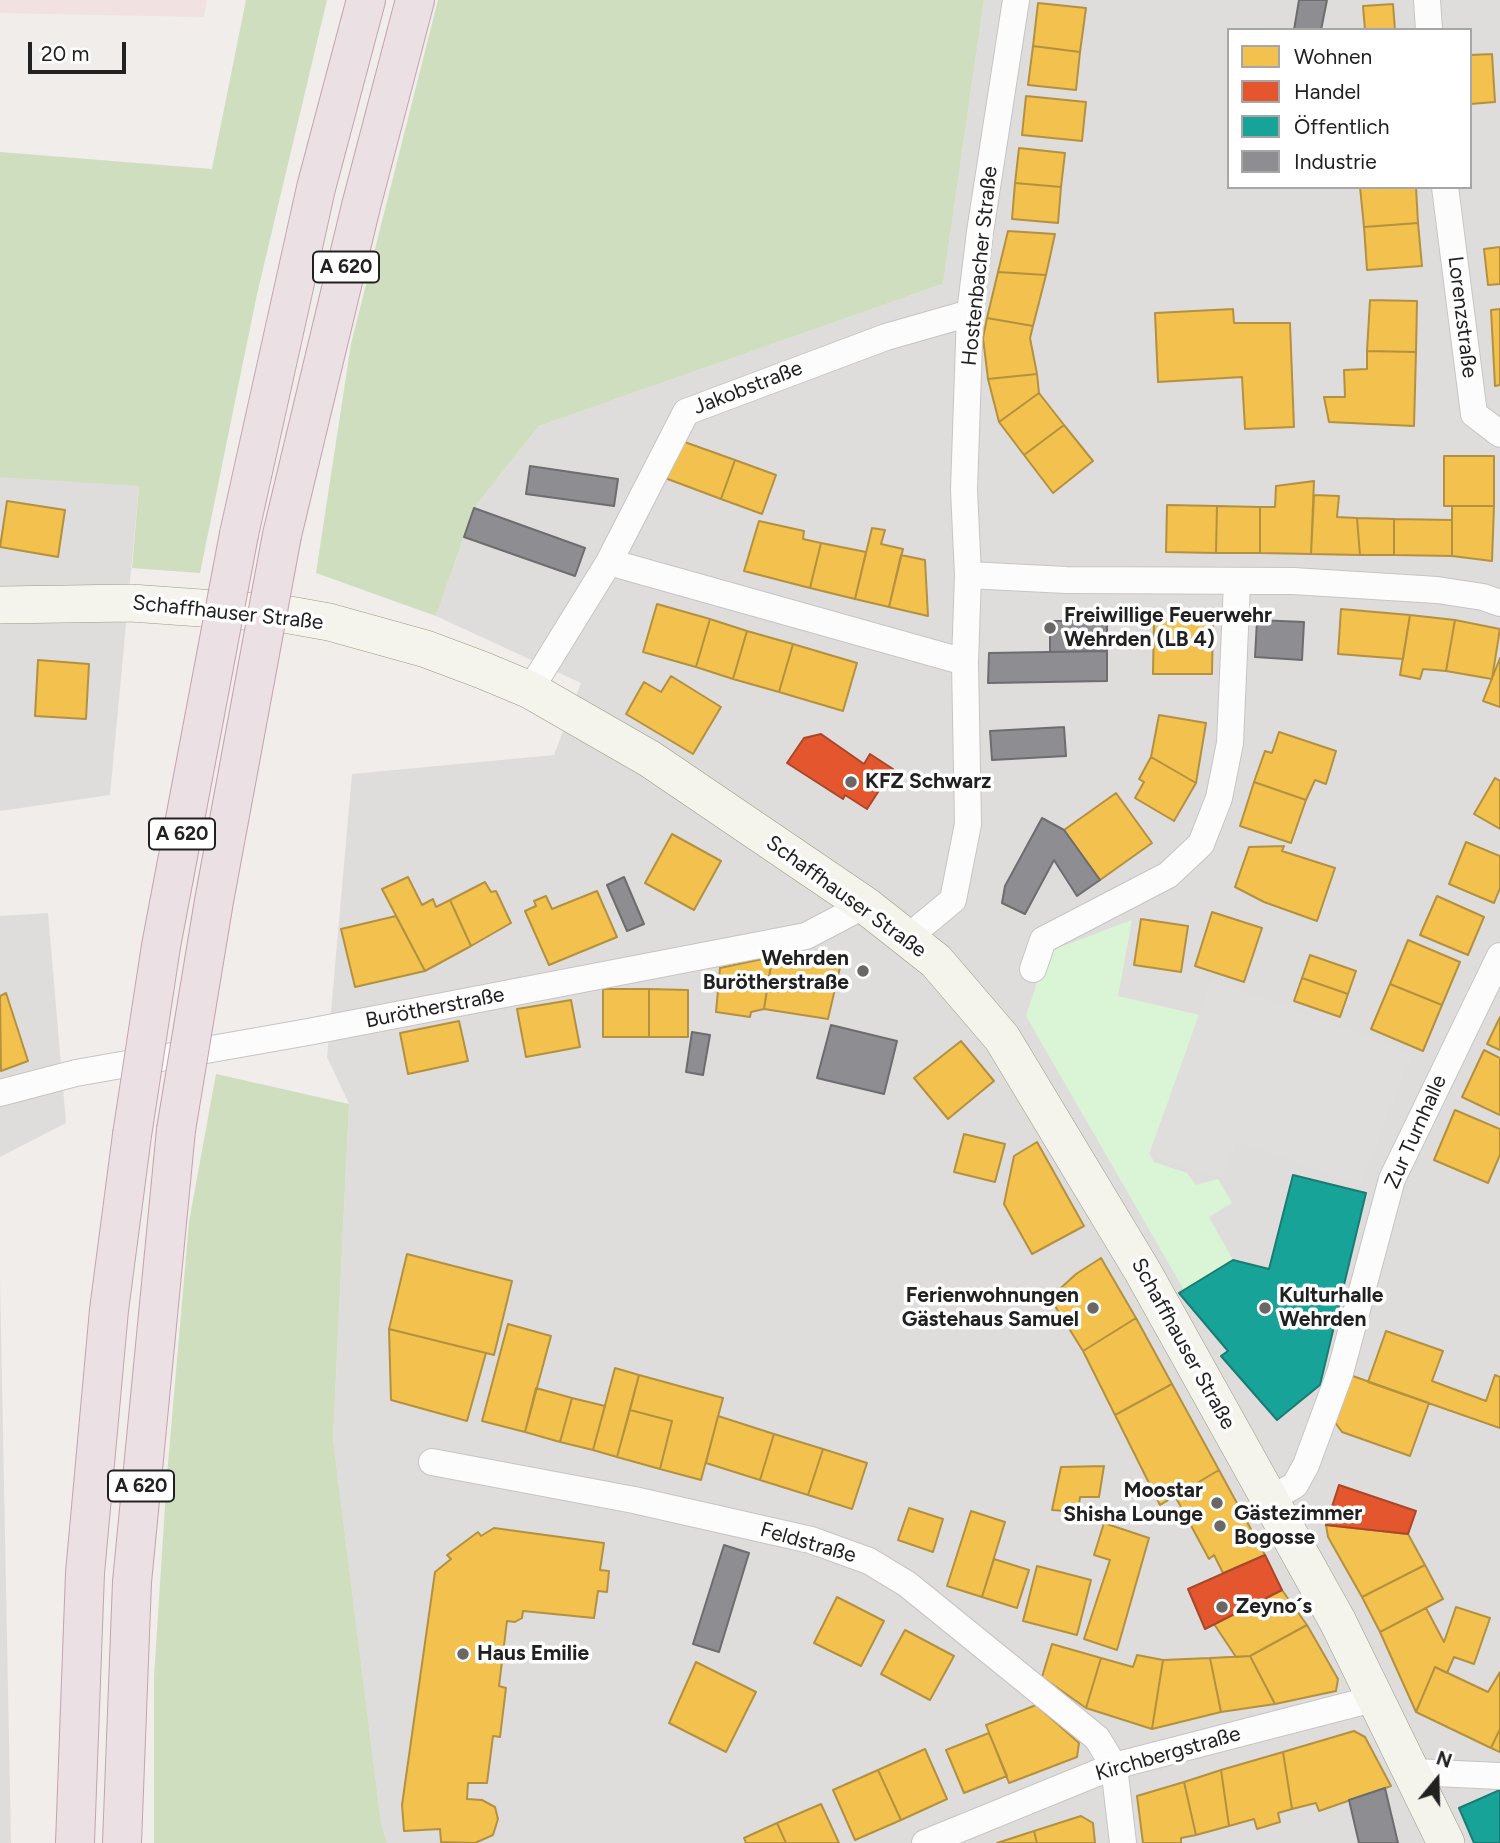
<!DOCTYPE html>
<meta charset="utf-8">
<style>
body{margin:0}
#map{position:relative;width:1500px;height:1843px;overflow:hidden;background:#f0edea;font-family:Figtree,sans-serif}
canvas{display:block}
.legend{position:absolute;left:1227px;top:28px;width:245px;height:161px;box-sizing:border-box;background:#fff;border:2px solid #a6a6a6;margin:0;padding:9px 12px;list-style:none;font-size:21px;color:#212121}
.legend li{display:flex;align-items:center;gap:14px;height:35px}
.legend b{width:35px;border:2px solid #a6a6a6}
.north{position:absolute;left:1402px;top:1745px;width:70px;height:70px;-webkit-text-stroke:5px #fff;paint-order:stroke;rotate:19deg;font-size:19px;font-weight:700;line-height:28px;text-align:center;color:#212121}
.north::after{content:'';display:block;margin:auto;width:24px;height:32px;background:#212121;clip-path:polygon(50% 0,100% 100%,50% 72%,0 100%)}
.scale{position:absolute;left:28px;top:42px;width:98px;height:32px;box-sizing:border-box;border:4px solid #212121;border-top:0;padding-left:9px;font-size:21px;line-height:24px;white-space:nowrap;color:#212121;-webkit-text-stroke:5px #fff;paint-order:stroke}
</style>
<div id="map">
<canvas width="1500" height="1843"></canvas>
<ul class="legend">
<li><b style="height:19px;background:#f2c14e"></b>Wohnen</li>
<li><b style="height:19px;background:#e4572e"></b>Handel</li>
<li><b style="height:19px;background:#17a398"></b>Öffentlich</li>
<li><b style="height:19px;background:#8d8d92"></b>Industrie</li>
</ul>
<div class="north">N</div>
<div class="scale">20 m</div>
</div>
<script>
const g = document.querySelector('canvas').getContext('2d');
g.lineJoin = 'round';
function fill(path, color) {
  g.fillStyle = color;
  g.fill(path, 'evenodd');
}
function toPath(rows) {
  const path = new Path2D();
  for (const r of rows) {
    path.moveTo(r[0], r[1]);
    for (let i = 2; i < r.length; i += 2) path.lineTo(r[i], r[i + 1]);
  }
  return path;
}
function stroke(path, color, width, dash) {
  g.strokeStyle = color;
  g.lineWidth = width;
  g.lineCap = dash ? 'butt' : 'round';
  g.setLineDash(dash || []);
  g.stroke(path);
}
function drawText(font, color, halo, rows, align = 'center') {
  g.font = font + ' Figtree,sans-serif';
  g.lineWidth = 7;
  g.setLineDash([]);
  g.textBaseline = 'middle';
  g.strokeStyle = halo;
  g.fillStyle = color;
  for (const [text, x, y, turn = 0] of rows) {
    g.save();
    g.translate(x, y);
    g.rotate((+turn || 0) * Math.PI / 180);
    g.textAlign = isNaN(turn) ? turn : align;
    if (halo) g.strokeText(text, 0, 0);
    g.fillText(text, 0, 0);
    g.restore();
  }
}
const residential = toPath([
 [984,0,1500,0,1500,1843,387,1843,381,1822,333,1439,349,1104,327,1057,352,774,554,755,581,683,436,616,474,508,539,426,943,284],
 [1229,30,1470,30,1470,187,1229,187],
 [0,324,139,486,110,795,0,811],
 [48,913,66,1123,0,1157,0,916],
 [0,1278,11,1843,0,1843]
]);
const commercial = toPath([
 [0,0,207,0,204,17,0,13]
]);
const forest = toPath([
 [246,0,327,0,257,294,200,573,132,568,139,486,0,477,0,152,212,169],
 [438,0,984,0,943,284,539,426,474,508,436,616,316,573,351,344],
 [216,1074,349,1104,333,1439,381,1822,387,1843,154,1843,154,1677,167,1475,189,1222]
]);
const park = toPath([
 [1132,920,1118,996,1199,1015,1150,1154,1154,1162,1187,1173,1196,1185,1218,1179,1232,1203,1209,1217,1233,1260,1184,1290,1026,1016,1047,952]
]);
const parking = toPath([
 [1212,979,1412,1053,1361,1185,1236,1141,1223,1179,1149,1154]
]);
const homes = toPath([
 [1038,3,1086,8,1080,52,1033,46,1038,3],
 [1393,4,1395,30,1365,30,1363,6,1393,4],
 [1033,46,1080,52,1076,90,1028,85,1033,46],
 [1492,54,1495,102,1470,104,1470,55,1492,54],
 [1026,96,1086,102,1082,141,1022,135,1026,96],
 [1019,148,1065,153,1061,187,1015,183,1019,148],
 [1015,183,1061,187,1058,223,1012,219,1015,183],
 [1360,187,1416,187,1418,223,1364,227,1360,187],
 [1418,223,1422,266,1367,270,1364,227,1418,223],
 [1008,231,1055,234,1046,275,998,272,1008,231],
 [1500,247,1500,284,1488,285,1484,249,1500,247],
 [998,272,1046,275,1033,326,987,318,998,272],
 [1370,300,1417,301,1416,352,1367,351,1370,300],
 [1233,309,1234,323,1290,323,1294,427,1245,429,1242,377,1158,382,1155,313,1233,309],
 [1500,309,1500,385,1495,386,1491,310,1500,309],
 [987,318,1033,326,1030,338,1037,374,988,379,983,338,987,318],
 [1367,351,1416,352,1414,426,1329,422,1324,397,1345,397,1344,370,1367,369,1367,351],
 [1037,374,1039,393,999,422,988,379,1037,374],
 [1039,393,1064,425,1024,455,999,422,1039,393],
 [1064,425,1093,461,1053,493,1024,455,1064,425],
 [679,440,735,460,721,499,665,478,679,440],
 [1444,456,1494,456,1494,506,1444,506,1444,456],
 [735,460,776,475,762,514,721,499,735,460],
 [1314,481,1311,554,1260,553,1260,507,1275,507,1276,486,1314,481],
 [1314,495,1339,496,1337,517,1357,518,1360,555,1311,554,1314,495],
 [7,501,65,510,58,557,0,547,7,501],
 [1167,505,1217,506,1216,553,1166,552,1167,505],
 [1217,506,1260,507,1260,553,1216,553,1217,506],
 [1452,506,1494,506,1492,561,1452,556,1452,506],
 [1357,518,1394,519,1394,555,1360,555,1357,518],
 [1394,519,1452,520,1452,556,1394,555,1394,519],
 [759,521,804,531,803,539,821,543,810,588,744,571,759,521],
 [872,528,885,530,881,544,903,549,889,607,855,599,872,528],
 [821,543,866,552,855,599,810,588,821,543],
 [901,555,925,560,928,616,889,607,901,555],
 [657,604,710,619,696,667,643,652,657,604],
 [1341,609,1410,615,1403,659,1338,654,1341,609],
 [1410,615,1455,620,1446,671,1423,669,1420,679,1400,675,1410,615],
 [1154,618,1213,618,1212,674,1153,674,1154,618],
 [710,619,747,631,733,679,696,667,710,619],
 [1455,620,1500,629,1492,679,1446,671,1455,620],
 [747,631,793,644,779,692,733,679,747,631],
 [793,644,857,663,843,711,779,692,793,644],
 [1500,658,1500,707,1483,701,1500,658],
 [38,660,89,664,86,719,35,716,38,660],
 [671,676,721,707,693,754,626,714,644,682,661,692,671,676],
 [1159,715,1206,723,1196,783,1151,757,1159,715],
 [1279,732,1336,751,1326,784,1315,780,1306,800,1254,782,1265,751,1272,753,1279,732],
 [1151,757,1196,783,1174,821,1135,798,1144,782,1139,779,1151,757],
 [1495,778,1500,781,1500,829,1474,814,1495,778],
 [1254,782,1306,800,1291,843,1240,826,1254,782],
 [1116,793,1152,843,1100,880,1064,830,1116,793],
 [672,834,721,861,694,910,645,883,672,834],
 [1466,842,1500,856,1500,888,1494,903,1449,884,1466,842],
 [1284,846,1282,851,1335,868,1317,921,1264,902,1235,887,1249,847,1284,846],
 [408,877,422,905,433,899,436,907,450,900,471,946,425,971,382,889,408,877],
 [485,882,491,892,496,891,511,923,471,946,450,900,485,882],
 [597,891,617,937,549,965,525,911,536,906,534,901,546,896,552,909,597,891],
 [1437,896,1484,917,1468,955,1420,935,1437,896],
 [1212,912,1262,928,1244,982,1195,966,1212,912],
 [396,916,425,971,355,987,341,929,396,916],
 [1141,919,1188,926,1181,972,1134,965,1141,919],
 [1408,940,1460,962,1442,1005,1390,984,1408,940],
 [773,953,841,963,828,1019,764,1009,773,953],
 [1310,955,1356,971,1348,994,1302,978,1310,955],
 [772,957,764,1009,751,1012,750,1017,716,1012,720,968,772,957],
 [1302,978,1348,994,1340,1017,1294,1001,1302,978],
 [1390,984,1442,1005,1423,1051,1371,1029,1390,984],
 [603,989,649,989,649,1037,603,1037,603,989],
 [649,989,688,990,688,1037,649,1037,649,989],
 [6,993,28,1061,1,1071,0,996,6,993],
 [571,1000,580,1047,526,1057,517,1009,571,1000],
 [1500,1017,1500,1050,1487,1044,1500,1017],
 [459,1021,468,1061,408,1074,400,1033,459,1021],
 [961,1041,994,1081,948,1119,914,1078,961,1041],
 [1484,1050,1500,1058,1500,1115,1462,1097,1484,1050],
 [1455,1110,1500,1129,1500,1155,1488,1183,1434,1160,1455,1110],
 [964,1134,1005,1144,995,1182,954,1172,964,1134],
 [1037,1142,1084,1226,1032,1254,1004,1204,1014,1156,1037,1142],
 [407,1254,512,1281,494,1355,389,1329,407,1254],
 [1101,1258,1136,1318,1083,1351,1050,1298,1076,1274,1101,1258],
 [1136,1318,1172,1384,1115,1415,1083,1351,1136,1318],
 [508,1324,551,1336,525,1432,482,1421,508,1324],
 [389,1329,486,1353,467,1421,391,1400,389,1329],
 [1386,1331,1443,1351,1432,1381,1486,1401,1495,1375,1500,1377,1500,1428,1368,1382,1386,1331],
 [615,1368,639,1375,617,1457,593,1450,615,1368],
 [639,1375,723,1398,701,1480,660,1469,672,1421,630,1410,639,1375],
 [1350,1375,1429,1403,1410,1456,1342,1432,1334,1421,1350,1375],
 [1172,1384,1219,1470,1160,1505,1115,1415,1172,1384],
 [536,1388,572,1398,560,1442,525,1432,536,1388],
 [572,1398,605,1406,593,1450,560,1442,572,1398],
 [630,1410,672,1421,660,1469,617,1457,630,1410],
 [718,1416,774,1434,760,1480,706,1463,718,1416],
 [774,1434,823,1449,808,1495,760,1480,774,1434],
 [823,1449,867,1463,852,1509,808,1495,823,1449],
 [1104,1466,1099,1497,1080,1497,1078,1512,1052,1510,1061,1467,1104,1466],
 [1219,1470,1265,1555,1223,1573,1214,1555,1209,1559,1175,1496,1219,1470],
 [909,1508,943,1519,933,1552,898,1540,909,1508],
 [971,1511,1005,1522,982,1597,947,1586,971,1511],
 [1104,1523,1149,1538,1117,1650,1084,1639,1110,1560,1094,1555,1104,1523],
 [1326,1525,1408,1534,1425,1565,1362,1597,1328,1537,1326,1525],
 [494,1528,604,1543,600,1570,609,1571,607,1592,598,1591,594,1618,523,1611,522,1618,515,1622,507,1621,499,1686,506,1688,500,1737,493,1736,487,1783,468,1783,467,1799,482,1800,495,1807,498,1819,493,1835,475,1843,441,1842,440,1829,404,1831,402,1805,435,1572,451,1559,447,1555,478,1532,481,1536,494,1528],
 [994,1559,1029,1570,1017,1608,982,1597,994,1559],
 [1425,1565,1443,1599,1380,1632,1362,1597,1425,1565],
 [1037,1566,1091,1580,1077,1635,1023,1621,1037,1566],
 [1282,1590,1307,1625,1250,1656,1236,1657,1214,1624,1282,1590],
 [837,1597,884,1621,861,1666,814,1643,837,1597],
 [1456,1607,1490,1618,1474,1664,1454,1657,1447,1673,1435,1667,1416,1712,1380,1632,1426,1608,1444,1642,1456,1607],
 [1307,1625,1338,1679,1336,1691,1275,1704,1250,1656,1307,1625],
 [905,1630,954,1656,930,1700,881,1674,905,1630],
 [1052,1644,1101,1658,1086,1708,1042,1677,1052,1644],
 [1137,1655,1163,1660,1152,1729,1086,1708,1101,1658,1133,1667,1137,1655],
 [1250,1656,1275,1704,1221,1712,1210,1658,1250,1656],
 [1210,1658,1221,1712,1152,1729,1163,1660,1210,1658],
 [696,1662,756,1692,726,1752,669,1723,696,1662],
 [1435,1667,1488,1692,1500,1672,1500,1729,1491,1748,1416,1712,1435,1667],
 [1036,1705,1079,1743,1077,1757,1009,1783,986,1725,1036,1705],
 [1500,1729,1500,1752,1491,1748,1500,1729],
 [1354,1731,1365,1737,1391,1786,1319,1811,1316,1803,1292,1809,1283,1752,1354,1731],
 [989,1733,1007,1776,964,1793,946,1750,989,1733],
 [925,1749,947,1799,901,1820,878,1770,925,1749],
 [1283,1752,1292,1809,1278,1813,1280,1822,1257,1829,1254,1819,1229,1826,1221,1770,1283,1752],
 [878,1770,901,1820,855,1840,833,1790,878,1770],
 [1221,1770,1229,1826,1196,1835,1184,1782,1221,1770],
 [1184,1782,1196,1835,1181,1838,1181,1843,1143,1843,1137,1796,1184,1782],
 [821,1804,839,1843,786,1843,777,1823,821,1804],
 [1081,1816,1093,1823,1095,1843,1037,1843,1034,1831,1081,1816],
 [777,1823,786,1843,746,1843,744,1838,777,1823],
 [1034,1831,1037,1843,997,1843,1034,1831]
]);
const shops = toPath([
 [821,734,864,764,870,754,893,769,867,809,845,795,843,799,787,763,804,738,821,734],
 [1339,1485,1416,1511,1408,1534,1326,1525,1339,1485],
 [1265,1555,1282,1590,1205,1629,1188,1589,1265,1555]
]);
const public = toPath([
 [1293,1175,1366,1193,1320,1385,1277,1420,1221,1356,1228,1351,1179,1293,1233,1260,1269,1269,1293,1175],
 [1500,1790,1500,1843,1474,1843,1459,1808,1500,1790]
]);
const industry = toPath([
 [1299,0,1327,0,1321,30,1294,30,1299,0],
 [530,466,618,479,614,506,526,494,530,466],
 [474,508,585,548,575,576,464,537,474,508],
 [1068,611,1088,611,1088,621,1107,621,1107,651,1050,652,1050,621,1068,621,1068,611],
 [1257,620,1304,622,1302,660,1255,657,1257,620],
 [1107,651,1107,681,988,683,989,653,1107,651],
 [1064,727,1066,756,992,760,990,731,1064,727],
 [1042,818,1064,830,1100,880,1077,896,1054,860,1025,914,1002,903,1005,886,1042,818],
 [624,877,644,924,627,931,607,885,624,877],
 [831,1025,897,1041,884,1094,817,1078,831,1025],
 [692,1032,710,1035,703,1075,686,1072,692,1032],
 [724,1545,749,1553,719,1652,693,1644,724,1545],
 [1385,1788,1398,1843,1359,1843,1349,1800,1385,1788]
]);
const street = toPath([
 [1427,0,1429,30],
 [1445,187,1474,414,1500,434],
 [609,562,965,662],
 [968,575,1066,580,1293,581,1437,590,1483,597,1500,603],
 [530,690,609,562,686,412,886,337,970,313],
 [907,938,953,900,968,824,965,662,968,575,964,490,970,313,980,232,1016,0],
 [1033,969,1043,940,1168,875,1201,844,1219,798,1230,743,1237,583],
 [0,1093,76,1073,308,1032,806,936,865,905],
 [432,1462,634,1500,811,1540,869,1561,907,1584,1097,1738,1114,1766,1123,1843],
 [1269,1500,1295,1485,1306,1465,1340,1373,1392,1179,1500,956],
 [1413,1772,1500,1776],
 [925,1843,1114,1766,1377,1698]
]);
const secondary = toPath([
 [0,605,131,603,284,614,329,622,426,649,482,670,530,690,650,759,865,905,936,961,1002,1038,1143,1272,1338,1622,1446,1843]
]);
const highway = toPath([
 [239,534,316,188,366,0],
 [282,535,361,206,415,0],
 [75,1843,85,1573,109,1310,132,1135],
 [122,1843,132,1582,176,1130]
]);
const highwayBridge = toPath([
 [176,1130,214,901,282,535],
 [132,1135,161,946,239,534]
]);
const markers = [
 [1050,628,7,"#696867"],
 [851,782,7,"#696867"],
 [863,971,7,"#696867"],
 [1093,1308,7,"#696867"],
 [1265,1308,7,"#696867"],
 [1217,1503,7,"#696867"],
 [1220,1526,7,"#696867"],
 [1222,1607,7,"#696867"],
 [463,1654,7,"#696867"]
];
const shields = [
 [346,267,66],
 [182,834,66],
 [141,1486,66]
];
const shieldNames = [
 ["A 620",346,267],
 ["A 620",182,834],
 ["A 620",141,1486]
];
const streetNames = [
 ["Hostenbacher Straße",980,266,-84],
 ["Lorenzstraße",1462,317,83],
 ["Jakobstraße",748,388,-21],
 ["Schaffhauser Straße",228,613,6],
 ["Schaffhauser Straße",846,897,36],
 ["Burötherstraße",435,1008,-11],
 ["Zur Turnhalle",1416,1132,-66],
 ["Schaffhauser Straße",1183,1344,61],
 ["Feldstraße",808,1543,16],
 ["Kirchbergstraße",1168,1754,-16]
];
const poiNames = [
 ["Freiwillige Feuerwehr",1064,616],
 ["Wehrden (LB 4)",1064,640],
 ["KFZ Schwarz",865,782],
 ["Wehrden",849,959,"right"],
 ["Burötherstraße",849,983,"right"],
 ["Ferienwohnungen",1079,1296,"right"],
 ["Gästehaus Samuel",1079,1320,"right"],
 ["Kulturhalle",1279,1296],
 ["Wehrden",1279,1320],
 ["Moostar",1203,1491,"right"],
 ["Shisha Lounge",1203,1515,"right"],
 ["Gästezimmer",1234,1514],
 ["Bogosse",1234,1538],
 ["Zeyno´s",1236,1607],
 ["Haus Emilie",477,1654]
];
fill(residential, '#dfdddb');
fill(commercial, '#f1e1e1');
fill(forest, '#cedebf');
fill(park, '#daf5d6');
fill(parking, '#e0dedd');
fill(homes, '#f2c14e');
stroke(homes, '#b39140', 2);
fill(shops, '#e4572e');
stroke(shops, '#aa472a', 2);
fill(public, '#17a398');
stroke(public, '#1a7c74', 2);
fill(industry, '#8d8d92');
stroke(industry, '#6d6d70', 2);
stroke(street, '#c7c5c4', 28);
stroke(secondary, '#9b9a81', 38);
stroke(highway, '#c6a1b0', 40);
stroke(street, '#fdfcfc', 26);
stroke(secondary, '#f4f4ed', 37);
stroke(highway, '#ebe0e3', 38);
stroke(highwayBridge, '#c6a1b0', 40, []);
stroke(highwayBridge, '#ebe0e3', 38);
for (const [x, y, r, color] of markers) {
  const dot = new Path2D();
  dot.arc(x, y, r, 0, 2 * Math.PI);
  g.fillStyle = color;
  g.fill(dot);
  stroke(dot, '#fff', 2.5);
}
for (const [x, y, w] of shields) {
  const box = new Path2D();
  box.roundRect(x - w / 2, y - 15.5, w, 31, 5);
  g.fillStyle = '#fff';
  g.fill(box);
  stroke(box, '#212121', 2);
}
drawText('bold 19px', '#212121', null, shieldNames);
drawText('21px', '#212121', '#fff', streetNames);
drawText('bold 21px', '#212121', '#fff', poiNames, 'left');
</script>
